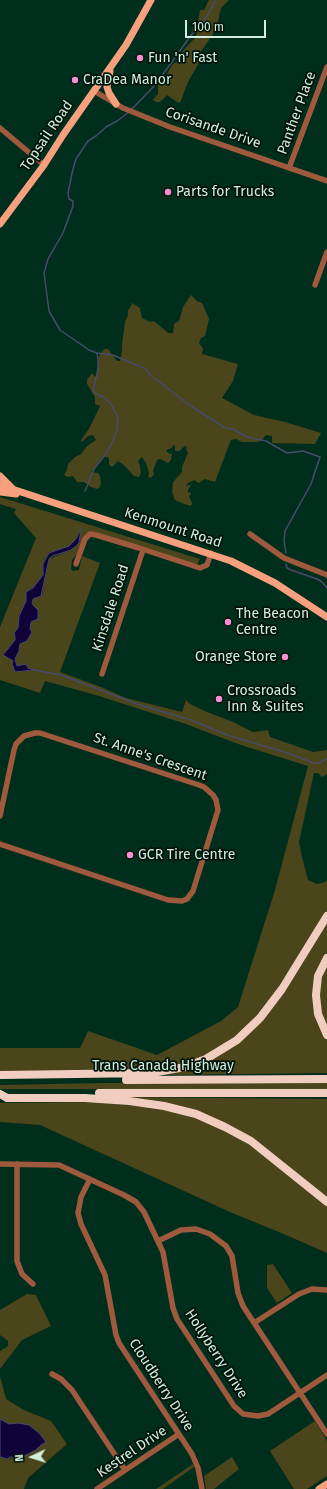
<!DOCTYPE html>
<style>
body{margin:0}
#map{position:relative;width:327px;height:1489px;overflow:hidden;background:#002e1c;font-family:"Fira Sans",sans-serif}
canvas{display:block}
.north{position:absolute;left:12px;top:1437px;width:40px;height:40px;-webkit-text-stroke:3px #001309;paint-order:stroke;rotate:266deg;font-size:11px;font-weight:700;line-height:16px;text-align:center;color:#d1eedf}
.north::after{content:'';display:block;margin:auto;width:14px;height:18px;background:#d1eedf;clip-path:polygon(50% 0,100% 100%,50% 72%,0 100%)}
.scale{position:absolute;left:185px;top:20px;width:81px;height:18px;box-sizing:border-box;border:2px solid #d1eedf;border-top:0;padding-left:5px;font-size:12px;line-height:14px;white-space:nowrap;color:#d1eedf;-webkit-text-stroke:3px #001309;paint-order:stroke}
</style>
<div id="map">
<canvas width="327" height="1489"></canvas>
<div class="north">N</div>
<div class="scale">100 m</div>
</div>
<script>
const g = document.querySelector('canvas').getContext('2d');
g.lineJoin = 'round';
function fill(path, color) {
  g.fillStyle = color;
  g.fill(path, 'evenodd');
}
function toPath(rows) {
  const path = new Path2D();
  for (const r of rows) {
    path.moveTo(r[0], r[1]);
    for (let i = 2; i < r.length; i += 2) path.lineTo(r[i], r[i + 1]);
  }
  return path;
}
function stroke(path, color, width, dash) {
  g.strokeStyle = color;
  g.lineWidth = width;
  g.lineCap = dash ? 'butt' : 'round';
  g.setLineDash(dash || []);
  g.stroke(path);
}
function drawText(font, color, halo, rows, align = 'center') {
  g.font = font + ' "Fira Sans",sans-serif';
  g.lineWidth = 3.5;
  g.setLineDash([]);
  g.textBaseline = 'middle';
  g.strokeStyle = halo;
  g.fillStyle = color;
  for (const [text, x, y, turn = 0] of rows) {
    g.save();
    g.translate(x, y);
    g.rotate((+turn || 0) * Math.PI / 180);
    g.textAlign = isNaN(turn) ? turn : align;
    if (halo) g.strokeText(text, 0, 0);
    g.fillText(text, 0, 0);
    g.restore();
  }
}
const green = toPath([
 [209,0,229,0,221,8,217,26,214,28,215,30,212,36,209,37,209,40,200,53,201,59,188,82,180,103,177,102,167,95,160,102,156,102,153,100,158,94,158,84,166,77,169,70,173,64,177,62,178,56,195,38,197,33,192,31,195,24,198,22,200,10,204,10],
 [191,295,197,301,202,303,209,319,205,336,201,338,199,343,203,348,202,354,238,364,233,381,222,398,254,415,285,422,321,433,315,444,272,443,272,436,266,435,261,441,257,442,242,442,236,439,231,440,215,482,205,479,199,483,194,480,188,483,186,486,191,485,188,490,188,493,190,492,191,494,189,496,192,503,191,506,184,504,175,500,172,492,173,482,182,472,182,467,188,453,186,449,187,447,185,446,179,451,175,451,175,446,173,445,172,448,166,450,168,453,172,454,171,460,168,463,160,459,157,460,153,471,154,474,151,478,148,477,149,473,146,463,142,457,138,461,140,466,141,473,139,477,134,476,124,465,118,461,112,467,109,464,109,458,103,456,91,472,98,473,100,476,101,483,100,487,97,489,91,487,84,482,77,482,73,476,68,477,64,475,67,470,68,464,75,457,81,454,87,446,96,440,93,435,88,436,82,442,81,440,90,427,100,406,95,404,95,397,87,384,87,380,92,373,95,377,97,375,99,356,104,349,108,349,117,361,120,361,122,351,122,345,125,322,128,315,128,310,130,308,132,303,140,308,142,318,150,322,154,321,168,333,173,333,174,324,179,321,183,307],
 [0,497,200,559,197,565,88,533,85,535,77,554,72,560,71,569,73,571,79,570,82,556,100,563,60,672,101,687,126,698,182,712,186,700,190,704,207,712,233,722,253,732,268,730,270,737,313,752,327,750,327,774,322,777,318,773,314,773,299,842,302,857,308,880,317,884,325,882,327,880,327,911,266,1006,240,1033,196,1061,162,1070,0,1072,0,1048,80,1048,88,1031,157,1055,221,1021,238,1007,275,890,308,766,241,745,183,723,99,696,45,681,40,693,0,680,0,627,36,538,14,513,16,509,0,504],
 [80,530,79,542,77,545,71,550,49,559,42,596,33,599,32,605,38,610,30,626,30,629,32,632,27,641,20,644,19,651,15,659,17,666,33,670,25,671,14,667,13,661,3,655,15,640,14,633,18,628,23,607,26,602,26,595,29,589,33,588,43,575,44,560,49,553,69,546,76,539],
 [327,920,327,952,316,975,323,1033,327,1040,327,1073,159,1075,182,1070,254,1029],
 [327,963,327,1030,321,1019,318,995,323,971],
 [101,1083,327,1083,327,1089,0,1089,0,1085],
 [120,1097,327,1099,327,1198,234,1128],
 [96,1102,157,1108,195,1117,234,1135,254,1148,327,1206,327,1253,286,1235,230,1212,40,1125,0,1122,0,1103],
 [273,1264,292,1293,277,1303,267,1288,267,1265],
 [27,1294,36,1295,51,1326,22,1340,0,1369,0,1351,8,1346,8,1341,0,1335,0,1310],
 [0,1376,6,1399,24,1410,51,1421,67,1444,28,1478,24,1489,0,1489,0,1457,8,1459,22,1457,36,1450,41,1445,46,1442,39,1433,34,1429,18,1423,9,1424,0,1419],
 [315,1421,327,1441,327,1476,307,1489,294,1489,270,1451],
 [232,1457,239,1469,214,1489,206,1489,204,1476],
 [193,1464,194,1467,163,1489,156,1489]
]);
const water = toPath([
 [81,529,79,543,77,545,71,550,52,556,49,559,41,596,33,599,32,604,38,610,38,619,31,622,30,629,32,632,27,641,20,644,19,651,15,659,17,666,26,664,28,668,34,670,15,672,12,664,13,661,3,655,15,640,15,636,14,633,18,628,19,616,26,601,26,592,33,588,43,575,43,564,49,553,69,546,76,539,81,529],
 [0,1419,9,1424,18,1423,29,1425,39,1433,46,1442,41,1445,36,1450,24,1456,24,1458,10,1457,8,1459,0,1457,0,1419]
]);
const stream = toPath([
 [132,109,156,84,192,34,199,28,209,13,216,0],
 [97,353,113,355,146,369,150,375,188,404,225,428,233,429,247,437,266,441,287,453,303,451,320,457,311,484,285,531,284,541,286,553],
 [85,491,94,469,105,455,113,441,117,429,118,417,111,404,105,398,95,393,93,391,98,369,98,360,97,353,89,350,60,330,49,311,44,273,48,259,63,233,73,206,73,201,69,199,68,193,73,169,76,159,88,141,96,136,106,127,117,121,129,112],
 [286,564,287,568,291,570,317,579,322,582,327,588],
 [34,670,61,675,140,705,191,720,227,735,291,754,313,763,319,763,327,759]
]);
const minor = toPath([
 [94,91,123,108,170,127,327,181],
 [0,128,44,165],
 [289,168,327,67],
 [315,285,327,252],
 [250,534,284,558,327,575],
 [76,564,85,539,90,534,96,535,139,548,200,568,207,565,211,553],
 [102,674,143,550],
 [0,816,14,750,16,744,24,736,35,733,40,733,199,785,204,787,213,795,216,800,218,810,193,891,187,899,182,901,168,900,0,844],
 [0,1164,59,1165,124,1195,136,1202,144,1212,163,1252,173,1308,177,1319,234,1406,243,1414,258,1416,268,1414,327,1375],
 [17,1164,17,1261,22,1274,33,1284],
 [90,1179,81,1197,78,1213,81,1224,105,1275,116,1335,119,1343,192,1454,198,1468,202,1489],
 [158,1241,181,1230,196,1229,210,1234,226,1246,232,1256,238,1293,243,1306,327,1434],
 [254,1323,299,1294,312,1289,327,1290],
 [52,1374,61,1379,72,1390,125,1470],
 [97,1489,179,1434]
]);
const major = toPath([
 [110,71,107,87,109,93,116,104],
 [0,224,44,165,63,135,126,45,151,0],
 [0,476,14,490],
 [0,485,231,561,275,583,327,617],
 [0,492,16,494],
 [319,1489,327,1484]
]);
const highway = toPath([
 [327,958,318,976,316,995,318,1014,327,1035],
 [0,1075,151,1073,185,1067,206,1059,237,1040,260,1018,282,989,327,916],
 [126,1080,327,1079],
 [99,1093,327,1093],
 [0,1094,7,1098,85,1098,129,1101,164,1106,196,1114,225,1127,251,1141,327,1202]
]);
const markers = [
 [140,58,4,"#f690d1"],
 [75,80,4,"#f690d1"],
 [168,192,4,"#f690d1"],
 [228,622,4,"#f690d1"],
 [285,657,4,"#f690d1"],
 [219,699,4,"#f690d1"],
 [130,855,4,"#f690d1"]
];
const poiNames = [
 ["Fun 'n' Fast",148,58],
 ["CraDea Manor",83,80],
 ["Parts for Trucks",176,192],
 ["The Beacon",236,614],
 ["Centre",236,630],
 ["Orange Store",277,657,"right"],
 ["Crossroads",227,691],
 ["Inn & Suites",227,707],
 ["GCR Tire Centre",138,855]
];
const streetNames = [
 ["Panther Place",297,113,-70],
 ["Corisande Drive",213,128,19],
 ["Topsail Road",47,136,-56],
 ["Kenmount Road",173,528,18],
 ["Kinsdale Road",111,608,-72],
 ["St. Anne's Crescent",150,757,19],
 ["Trans Canada Highway",163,1066],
 ["Hollyberry Drive",216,1354,57],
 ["Cloudberry Drive",161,1385,57],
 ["Kestrel Drive",132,1452,-34]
];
fill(green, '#4a451b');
fill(water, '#0f0339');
stroke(water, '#494a6b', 1);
stroke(stream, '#494a6b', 1.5);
stroke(minor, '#9f5a3e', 5.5);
stroke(major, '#f6a07e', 7);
stroke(highway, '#f1cdc0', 8);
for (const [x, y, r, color] of markers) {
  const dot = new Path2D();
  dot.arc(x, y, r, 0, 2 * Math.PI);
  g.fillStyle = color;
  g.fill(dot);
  stroke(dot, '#001309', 1.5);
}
drawText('14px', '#d1eedf', '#001309', poiNames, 'left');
drawText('14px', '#d1eedf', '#001309', streetNames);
</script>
